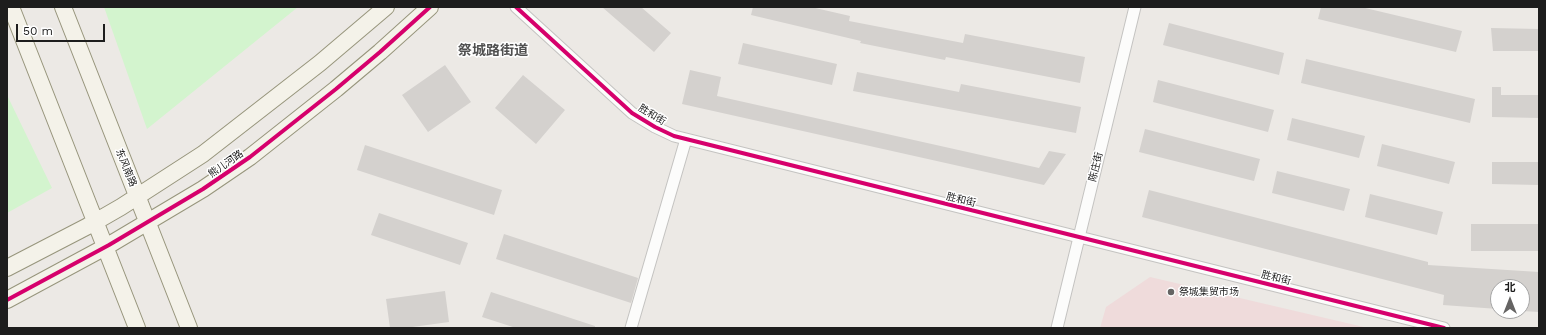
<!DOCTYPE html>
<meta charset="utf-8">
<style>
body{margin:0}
#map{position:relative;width:1546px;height:335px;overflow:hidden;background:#ece9e5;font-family:"Work Sans","Noto Sans SC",sans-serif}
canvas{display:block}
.frame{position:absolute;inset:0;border:8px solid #1d1d1d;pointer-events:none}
.north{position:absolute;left:1490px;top:279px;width:40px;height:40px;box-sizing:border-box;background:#fff;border:1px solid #a5a5a5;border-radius:50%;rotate:0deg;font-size:11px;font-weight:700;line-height:16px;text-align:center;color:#1d1d1d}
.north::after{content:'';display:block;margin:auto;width:14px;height:18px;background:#656463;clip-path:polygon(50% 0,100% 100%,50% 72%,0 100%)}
.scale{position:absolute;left:16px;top:24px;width:89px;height:18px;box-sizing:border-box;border:2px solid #1d1d1d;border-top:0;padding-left:5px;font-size:12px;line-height:14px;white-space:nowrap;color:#1d1d1d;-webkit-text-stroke:3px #fff;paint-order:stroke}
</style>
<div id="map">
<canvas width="1546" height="335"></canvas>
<div class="frame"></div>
<div class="north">北</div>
<div class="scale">50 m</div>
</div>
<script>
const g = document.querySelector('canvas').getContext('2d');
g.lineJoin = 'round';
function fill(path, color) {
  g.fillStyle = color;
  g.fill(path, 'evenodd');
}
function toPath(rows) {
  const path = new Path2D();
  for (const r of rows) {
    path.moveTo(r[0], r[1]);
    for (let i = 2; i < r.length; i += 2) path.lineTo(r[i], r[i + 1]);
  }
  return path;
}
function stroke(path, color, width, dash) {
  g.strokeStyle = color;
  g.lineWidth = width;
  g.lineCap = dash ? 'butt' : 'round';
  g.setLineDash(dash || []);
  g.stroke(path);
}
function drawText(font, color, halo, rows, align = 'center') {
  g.font = font + ' "Work Sans","Noto Sans SC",sans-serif';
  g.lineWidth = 3;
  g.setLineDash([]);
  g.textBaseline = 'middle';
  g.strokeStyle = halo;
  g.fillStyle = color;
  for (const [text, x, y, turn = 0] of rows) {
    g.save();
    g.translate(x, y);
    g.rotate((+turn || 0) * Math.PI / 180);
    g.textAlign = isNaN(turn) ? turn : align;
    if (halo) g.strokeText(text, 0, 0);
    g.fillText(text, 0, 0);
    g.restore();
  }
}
const commercial = toPath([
 [1150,277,1368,328,1100,328,1106,307]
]);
const park = toPath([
 [104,7,298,7,147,129],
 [7,95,52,188,7,213]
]);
const building = toPath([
 [602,7,641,7,671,33,654,52],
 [753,7,811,7,850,16,849,21,963,43,965,34,1085,57,1080,83,946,57,945,60,860,43,861,41,751,15],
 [1321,7,1361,7,1462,31,1456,52,1318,19],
 [1169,23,1284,53,1279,75,1163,45],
 [1491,28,1539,29,1539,51,1493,51],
 [743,43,837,64,832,85,738,64],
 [1306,59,1475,99,1470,123,1301,83],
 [445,65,471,102,428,132,402,95],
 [690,70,721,77,717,96,1039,168,1049,151,1066,154,1044,185,682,104],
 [857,72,959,92,961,84,1081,107,1076,133,853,91],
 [523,75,565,110,536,144,495,108],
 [1158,80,1274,110,1268,132,1153,102],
 [1492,87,1501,87,1501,95,1539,95,1539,118,1492,117],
 [1292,118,1365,136,1359,158,1287,140],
 [1145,129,1260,159,1254,181,1139,152],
 [1382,144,1455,162,1449,184,1377,166],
 [365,145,502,190,494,215,357,170],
 [1492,162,1539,162,1539,185,1492,184],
 [1277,171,1350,189,1344,211,1272,193],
 [1149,190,1428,262,1428,265,1539,272,1539,312,1522,311,1522,287,1498,287,1498,309,1443,305,1444,295,1142,217],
 [1370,194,1443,212,1437,235,1365,217],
 [379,213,468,243,460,265,371,235],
 [1471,224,1539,224,1539,251,1471,251],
 [504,234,638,278,631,303,496,259],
 [445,291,449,322,405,328,390,328,386,299],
 [491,292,595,326,595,328,516,328,482,317]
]);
const street = toPath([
 [516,7,632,113,655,127,674,136,1444,328],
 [631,328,686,139],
 [1057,328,1135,7]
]);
const secondary = toPath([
 [11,7,137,328],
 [63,7,189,328],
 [7,268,88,226,121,207,203,154,320,63,386,7],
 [7,300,109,245,203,189,250,157,336,89,380,52,430,7]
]);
const cycleway = toPath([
 [516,7,632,113,655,127,674,136,1444,328],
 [7,300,109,245,203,189,250,157,336,89,380,52,430,7]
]);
const markers = [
 [1171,292,4,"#656463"]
];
const streetNames = [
 ["胜和街",652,115,31],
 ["熊儿河路",226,164,-35],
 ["陈庄街",1096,167,-76],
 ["东风南路",126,168,68],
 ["胜和街",961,200,14],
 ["胜和街",1276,278,14]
];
const poiNames = [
 ["祭城集贸市场",1179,292]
];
const districtNames = [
 ["祭城路街道",493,51]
];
fill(commercial, '#efdbdb');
fill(park, '#d3f4ce');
fill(building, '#d4d1ce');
stroke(street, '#c4c3c1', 13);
stroke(secondary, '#97957c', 18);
stroke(street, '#fcfcfb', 11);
stroke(secondary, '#f4f2e9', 16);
stroke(cycleway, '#d6006c', 4);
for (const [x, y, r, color] of markers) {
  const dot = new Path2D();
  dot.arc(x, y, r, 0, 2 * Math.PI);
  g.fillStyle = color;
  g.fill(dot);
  stroke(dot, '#fff', 1.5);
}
drawText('10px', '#1d1d1d', '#fff', streetNames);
drawText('10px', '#1d1d1d', '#fff', poiNames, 'left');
drawText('bold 14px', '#505050', '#fff', districtNames);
</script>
